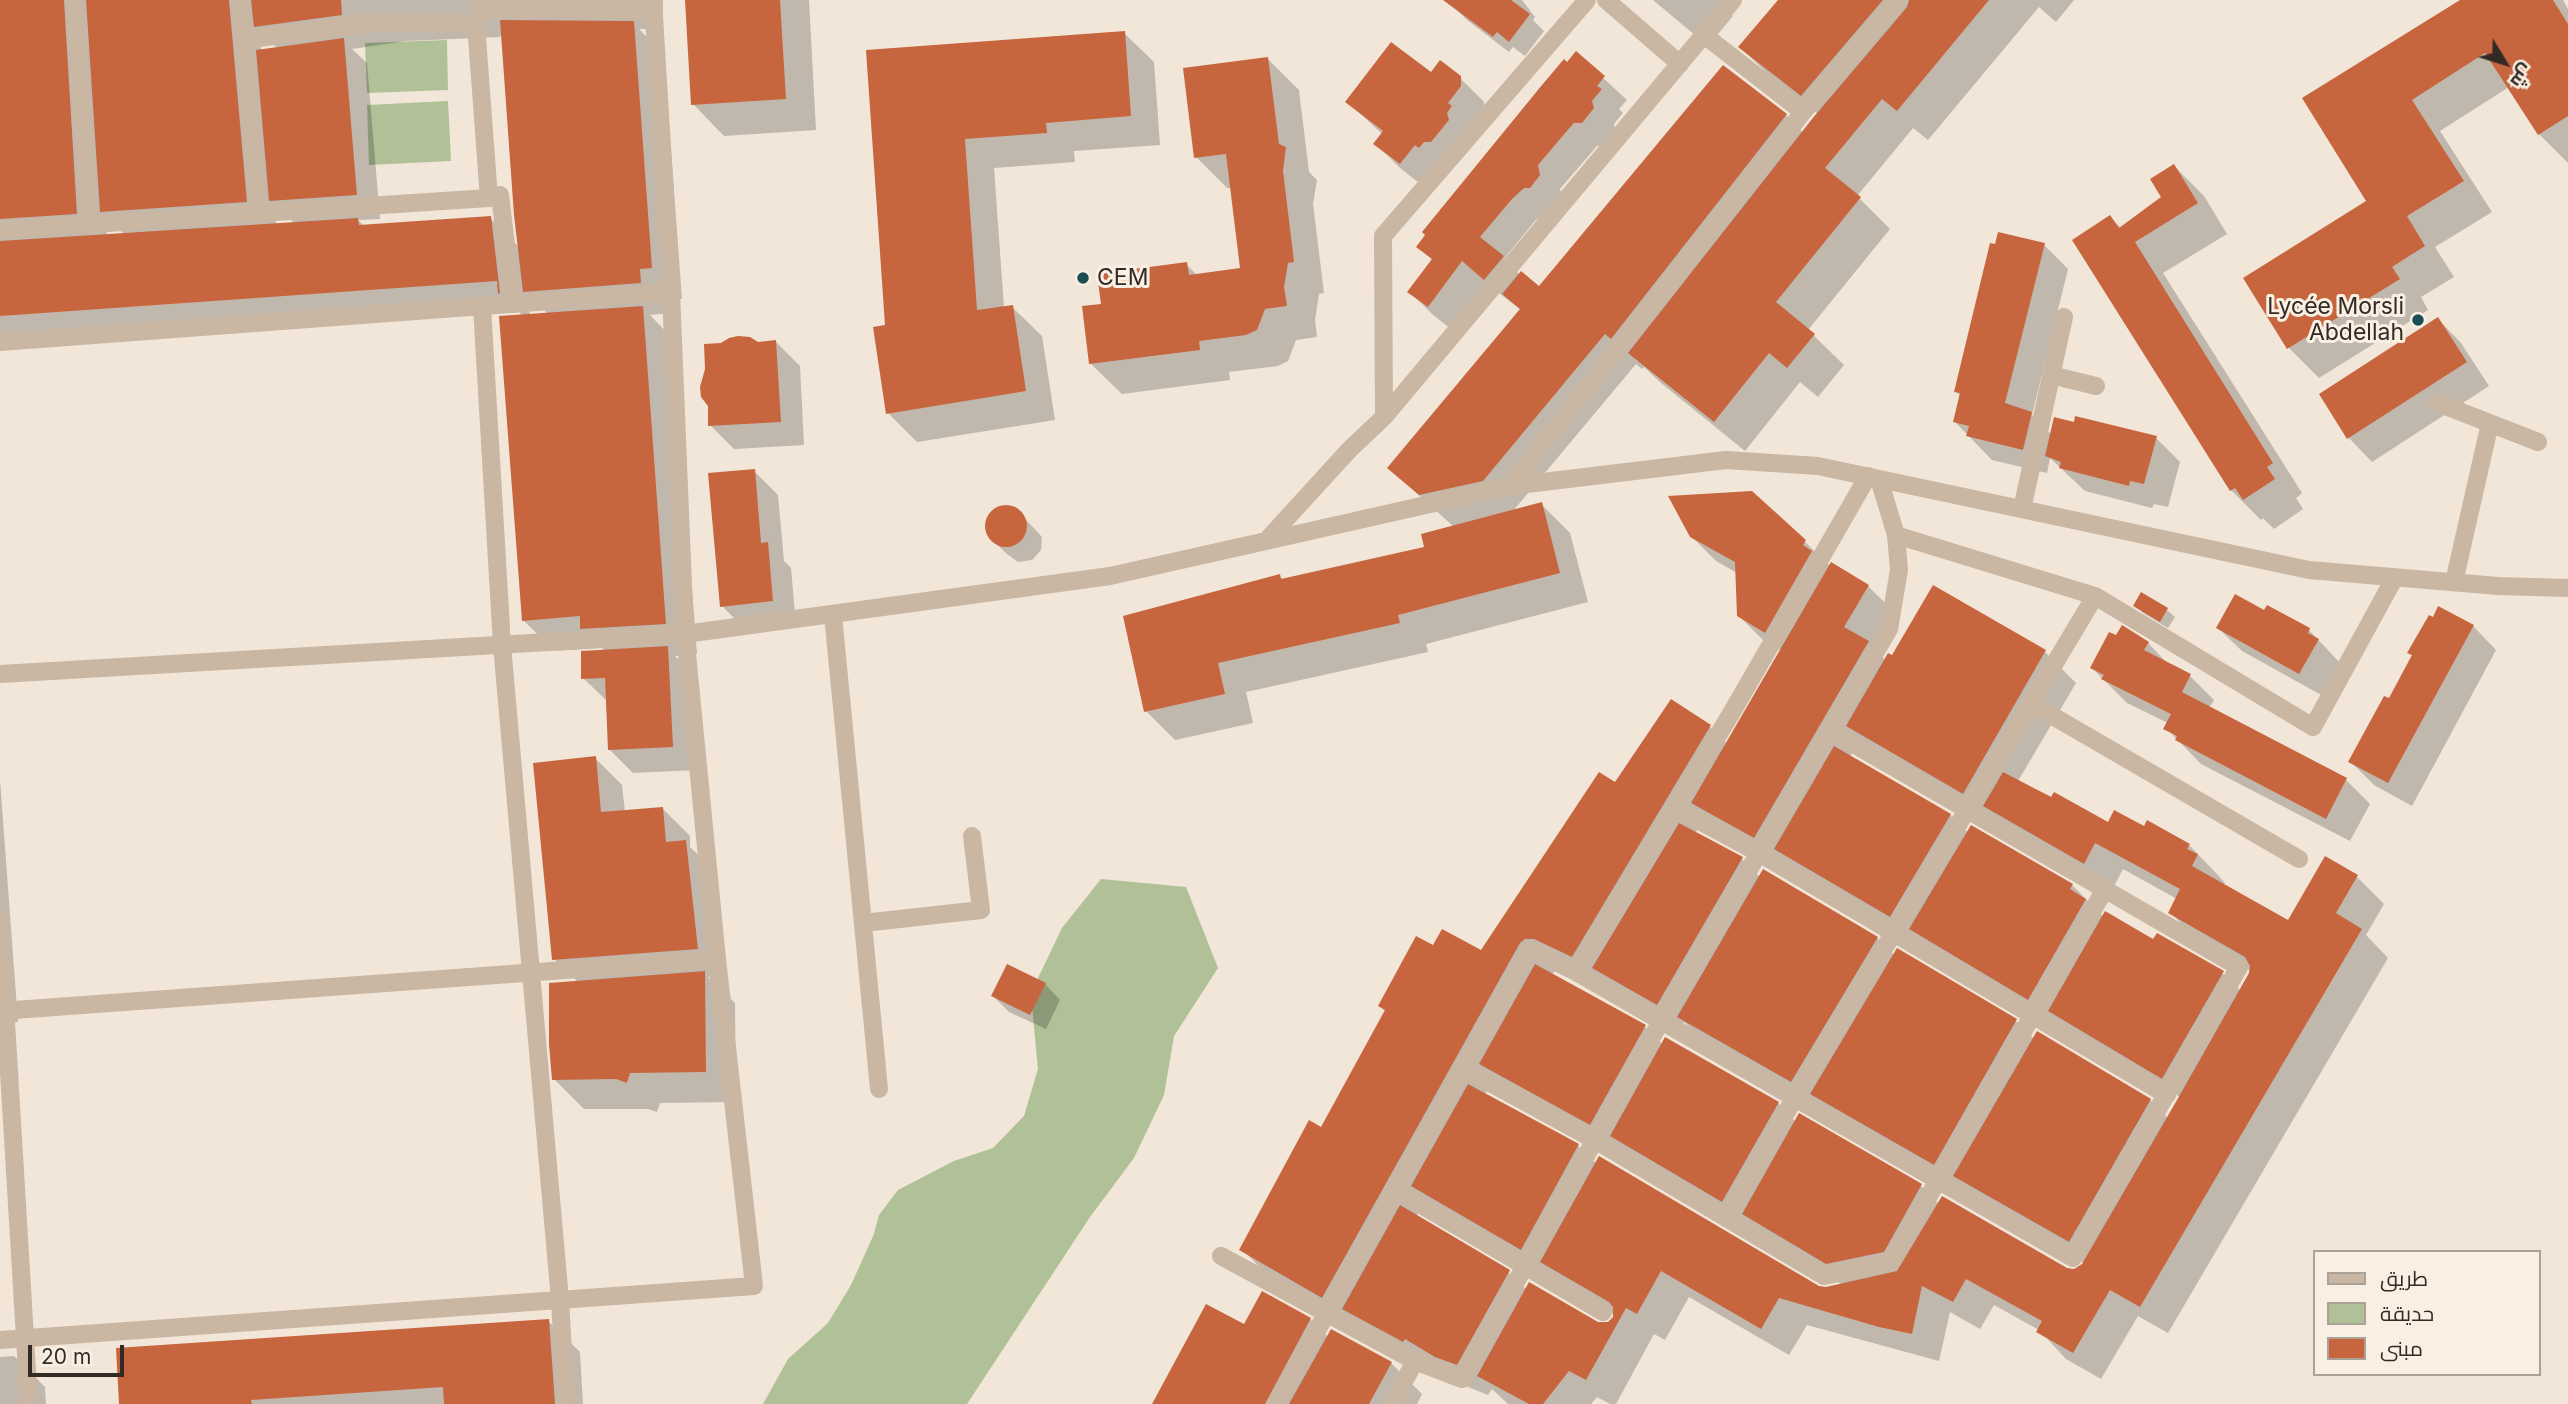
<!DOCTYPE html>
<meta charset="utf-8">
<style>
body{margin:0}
#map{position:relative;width:2568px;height:1404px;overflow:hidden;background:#f1e6d7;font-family:Inter,Cairo,sans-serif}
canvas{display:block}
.legend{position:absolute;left:2313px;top:1250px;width:228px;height:126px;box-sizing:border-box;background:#f9f0e3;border:2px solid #aaa197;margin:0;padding:9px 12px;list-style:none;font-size:21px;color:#342a25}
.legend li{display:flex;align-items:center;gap:14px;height:35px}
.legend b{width:35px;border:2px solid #aaa197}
.north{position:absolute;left:2470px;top:28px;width:70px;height:70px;-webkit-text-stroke:5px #f9f0e3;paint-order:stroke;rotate:128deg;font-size:19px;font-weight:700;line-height:28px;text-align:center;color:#342a25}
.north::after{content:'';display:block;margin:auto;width:24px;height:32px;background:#342a25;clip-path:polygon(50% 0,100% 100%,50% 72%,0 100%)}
.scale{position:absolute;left:28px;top:1345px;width:96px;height:32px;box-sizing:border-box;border:4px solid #342a25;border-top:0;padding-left:9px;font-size:21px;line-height:24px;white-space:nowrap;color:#342a25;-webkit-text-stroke:5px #f9f0e3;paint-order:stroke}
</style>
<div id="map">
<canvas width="2568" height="1404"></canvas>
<ul class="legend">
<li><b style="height:9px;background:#c9b6a3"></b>طريق</li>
<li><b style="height:19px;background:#b0c097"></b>حديقة</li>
<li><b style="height:19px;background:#c7653f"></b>مبنى</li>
</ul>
<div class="north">ش</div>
<div class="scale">20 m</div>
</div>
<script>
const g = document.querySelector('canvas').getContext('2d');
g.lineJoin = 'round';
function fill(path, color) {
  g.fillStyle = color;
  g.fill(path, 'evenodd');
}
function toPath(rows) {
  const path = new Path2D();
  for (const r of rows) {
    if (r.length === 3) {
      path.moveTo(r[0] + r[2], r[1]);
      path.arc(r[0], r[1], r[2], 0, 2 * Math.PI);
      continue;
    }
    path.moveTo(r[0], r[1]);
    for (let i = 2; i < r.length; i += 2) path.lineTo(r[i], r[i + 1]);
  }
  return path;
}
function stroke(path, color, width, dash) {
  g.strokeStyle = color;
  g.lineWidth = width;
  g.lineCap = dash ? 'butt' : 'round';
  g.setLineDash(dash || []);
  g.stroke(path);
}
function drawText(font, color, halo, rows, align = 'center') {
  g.font = font + ' Inter,sans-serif';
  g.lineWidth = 6;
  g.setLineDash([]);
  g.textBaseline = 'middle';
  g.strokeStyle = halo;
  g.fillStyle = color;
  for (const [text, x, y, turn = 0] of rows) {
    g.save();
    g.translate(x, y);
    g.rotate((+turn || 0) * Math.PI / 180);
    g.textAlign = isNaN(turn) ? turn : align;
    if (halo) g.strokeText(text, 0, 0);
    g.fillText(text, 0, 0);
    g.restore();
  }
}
const green = toPath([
 [447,40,448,90,367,93,365,43],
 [448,101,451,161,369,165,367,105],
 [1101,879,1186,887,1218,968,1174,1036,1164,1095,1134,1158,1090,1217,967,1404,763,1404,788,1359,828,1323,851,1285,874,1234,879,1215,898,1190,954,1161,993,1148,1024,1116,1038,1069,1032,1006,1038,978,1062,928]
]);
const shadow = toPath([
 [0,0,663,0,663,29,639,29,664,54,682,299,671,300,672,313,650,315,673,339,697,654,675,656,691,672,696,770,633,773,609,749,608,702,583,678,606,652,602,648,555,651,523,620,523,316,519,312,0,349],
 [259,30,278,49,261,51],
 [503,32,519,247,490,218,365,227,358,220,380,219,367,63,352,49,406,41,500,37],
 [274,204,295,224,276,225],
 [106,216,125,235,107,236],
 [527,293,548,314,530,316],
 [687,0,809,0,816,130,724,136,693,104],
 [1455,0,1522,0,1535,17,1533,20,1544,31,1525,56,1513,47,1509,52,1467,20,1452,5],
 [1653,0,1725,0,1723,6,1733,16,1708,46],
 [1780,0,2074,0,2056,22,2039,7,1928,140,1913,128,1857,196,1890,229,1808,330,1844,365,1818,397,1800,382,1745,451,1661,383,1644,367,1642,369,1636,364,1513,511,1541,504,1570,533,1588,602,1426,644,1428,652,1246,692,1253,723,1175,740,1146,711,1279,576,1284,580,1427,549,1454,527,1389,468,1521,310,1486,283,1451,329,1432,314,1410,292,1433,261,1419,246,1567,64,1576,53,1627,100,1619,109,1623,113,1614,124,1616,132,1605,145,1597,146,1560,189,1562,198,1534,222,1504,259,1520,275,1539,288,1786,115,1803,133,1818,114,1771,77,1740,47],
 [2463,0,2563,0,2568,9,2568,163,2539,134,2509,87,2440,131,2492,212,2435,247,2454,277,2421,297,2428,310,2319,378,2289,348,2368,202,2304,98],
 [1124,33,1154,62,1160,145,1074,151,1075,162,994,168,1004,308,1012,307,1042,336,1055,420,917,442,888,413,887,326,868,52],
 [1268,59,1299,90,1309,172,1317,180,1313,204,1324,293,1319,294,1315,320,1317,337,1296,340,1288,361,1278,366,1229,372,1230,380,1122,394,1090,363,1103,305,1186,264,1198,276,1242,270,1232,188,1227,188,1196,157],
 [1431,74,1460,78,1484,102,1484,111,1424,187,1399,167,1375,143,1382,134,1347,101],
 [2174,166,2204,196,2227,234,2163,273,2302,493,2296,498,2303,509,2274,529,2263,518,2261,520,2231,490,2110,217,2121,228,2163,198],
 [2044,245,2068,269,2032,415,2052,435,2156,438,2180,462,2168,507,2154,504,2152,508,2085,491,2050,458,2047,473,1992,460,1955,422,1961,397,1956,391],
 [2438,319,2461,343,2489,386,2372,462,2349,438,2321,395],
 [776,342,800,366,804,445,734,449,710,425,757,343],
 [754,471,778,495,784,561,791,568,796,625,746,630,722,606],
 [1003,506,1016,509,1042,537,1041,550,1032,560,1018,562,1007,554,990,538,986,525,991,513],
 [1691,536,1804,541,1831,567,1868,586,1899,617,1878,653,1886,661,2045,652,2076,683,2018,781,2109,824,2145,828,2189,845,2216,873,2225,883,2223,886,2289,922,2357,877,2384,904,2366,935,2388,958,2168,1333,2138,1316,2101,1379,2066,1359,2039,1330,1994,1305,1980,1329,1950,1312,1939,1361,1807,1325,1789,1355,1689,1297,1665,1340,1654,1334,1616,1404,1610,1404,1597,1397,1591,1404,1508,1404,1492,1389,1488,1395,1468,1387,1273,1281,1242,1249,1322,1129,1386,1012,1380,1006,1434,948,1481,952,1615,785,1710,727,1727,744,1782,651,1763,640,1739,616,1737,573,1716,561],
 [1861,739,2112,890,2123,869,2177,899,2170,912,2197,940,2251,971,2241,991,2222,973,2104,917,2072,885,1968,833,1950,815,1850,757],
 [1706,816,2180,1097,2168,1118,2150,1100,2034,1039,2016,1021,1898,951,1895,956,1877,938,1760,877,1742,859,1695,834],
 [1556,970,1681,1028,1684,1022,1710,1048,2086,1264,2074,1271,2067,1270,1939,1204,1921,1186,1800,1116,1796,1122,1778,1103,1663,1045,1645,1027,1551,975],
 [1494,1076,1775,1245,1843,1285,1819,1288,1597,1164,1578,1146,1485,1095],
 [1426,1198,1570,1289,1615,1315,1609,1324,1597,1324,1527,1290,1508,1272,1416,1217],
 [2142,595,2167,610,2175,617,2168,628,2143,613,2136,606],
 [2265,613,2309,630,2341,664,2323,696,2242,651,2218,628],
 [2473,626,2496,650,2412,806,2374,785,2350,761,2390,701,2413,656],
 [2148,643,2170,666,2190,676,2214,700,2209,708,2346,780,2370,804,2350,841,2201,764,2166,728,2168,723,2127,703,2092,668],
 [595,758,622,785,625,812,663,809,690,836,690,847,713,869,724,976,708,977,735,1003,736,1102,660,1103,657,1112,648,1109,584,1109,554,1079,578,982,554,959],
 [0,780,18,1022,0,1023],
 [1045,984,1060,1000,1046,1029,1009,1012,993,996],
 [1310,1319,1328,1337,1391,1363,1422,1394,1417,1404,1154,1404,1245,1327],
 [548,1321,580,1352,583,1404,121,1404],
 [14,1356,45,1387,46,1404,0,1404,0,1357]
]);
const building = toPath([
 [0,0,64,0,77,214,0,219],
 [86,0,229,0,247,202,100,212],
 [251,0,341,0,342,15,254,27],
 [685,0,780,0,786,99,691,105],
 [1443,0,1511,0,1530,14,1509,42,1497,32,1493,37],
 [1778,0,1883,0,1801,96,1738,47],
 [1909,0,1989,0,1897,111,1882,99,1825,168,1861,197,1776,302,1815,334,1787,368,1769,353,1714,422,1628,353,1812,119,1907,7],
 [2460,0,2553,0,2568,24,2568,116,2538,135,2485,53,2412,100,2464,181,2407,216,2425,246,2392,267,2400,279,2287,349,2243,278,2366,201,2302,98],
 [500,20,634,21,652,268,640,269,641,283,523,292,514,215],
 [1125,31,1131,116,1046,123,1047,133,965,139,977,310,1013,305,1026,391,886,414,873,327,885,325,866,50],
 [344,38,357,195,269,201,256,50],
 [1391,42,1431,72,1440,60,1461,76,1461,86,1448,103,1452,106,1447,113,1449,120,1431,142,1424,142,1419,148,1415,145,1400,164,1373,144,1383,131,1345,102],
 [1576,51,1605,76,1597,86,1602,89,1592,101,1594,108,1582,123,1574,123,1566,132,1538,165,1540,175,1530,188,1524,188,1512,199,1480,237,1504,256,1484,280,1462,261,1428,307,1407,292,1432,259,1416,247,1425,235,1422,232,1542,85,1564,59,1567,62],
 [1268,57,1279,144,1286,147,1283,171,1294,262,1288,263,1284,287,1287,306,1265,309,1257,330,1246,335,1199,341,1200,350,1089,364,1082,306,1101,304,1097,274,1187,262,1189,275,1240,268,1226,154,1194,158,1183,68],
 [1723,65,1787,114,1611,339,1605,334,1483,481,1419,495,1387,468,1520,309,1502,294,1521,271,1539,286],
 [2174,164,2198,203,2135,242,2273,463,2267,467,2275,479,2243,500,2235,488,2230,491,2072,240,2110,215,2119,228,2161,197,2150,179],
 [491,216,500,293,498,294,497,281,0,316,0,241,358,218,359,225],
 [1998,232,2045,243,2005,403,2032,412,2023,450,1966,436,1969,426,1953,422,1960,393,1954,392,1990,243,1995,244],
 [643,306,666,624,580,629,580,616,522,621,499,316],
 [2438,317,2467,362,2347,439,2319,394],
 [738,336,750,337,758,342,776,340,781,422,708,426,708,406,701,397,700,387,705,369,704,344,721,343,729,338],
 [2075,416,2157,436,2144,484,2130,481,2129,486,2059,468,2061,462,2045,456,2054,417,2074,422],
 [755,469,761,543,768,542,773,601,720,607,708,473],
 [1752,491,1806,540,1803,545,1812,551,1765,633,1737,616,1735,562,1690,537,1668,496],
 [1542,502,1560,573,1398,615,1400,623,1218,663,1225,694,1144,712,1123,616,1280,574,1281,579,1424,547,1421,534],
 [1006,526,21],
 [1831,562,1869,585,1844,627,1869,641,1754,838,1691,803],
 [1933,585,2046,650,1963,794,1846,726,1888,653,1892,655],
 [2141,592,2168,608,2160,622,2133,606],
 [2235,594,2264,610,2267,605,2310,628,2308,633,2319,639,2299,674,2216,628],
 [2438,606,2474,625,2388,783,2348,762,2384,696,2389,698,2412,655,2407,653,2429,615,2433,617],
 [2122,625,2149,642,2144,650,2191,674,2182,692,2347,778,2326,819,2175,740,2177,736,2163,729,2171,714,2101,679,2104,675,2090,668,2109,632,2116,635],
 [668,646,673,747,608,750,605,678,581,679,581,651],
 [1671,699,1711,725,1572,957,1534,939,1525,939,1520,943,1322,1298,1239,1250,1309,1120,1321,1127,1385,1010,1378,1006,1416,936,1433,945,1442,929,1481,950,1599,772,1615,782],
 [1834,746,1951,814,1890,917,1774,849],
 [596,756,601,812,663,807,666,842,686,840,698,949,552,960,533,763],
 [2003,772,2051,797,2054,792,2108,822,2114,810,2144,826,2147,820,2190,844,2187,849,2198,854,2192,866,2288,920,2325,856,2358,875,2336,913,2362,929,2140,1307,2110,1290,2073,1353,2036,1332,2042,1321,1966,1279,1953,1302,1922,1286,1912,1334,1879,1327,1779,1298,1761,1329,1661,1271,1637,1314,1626,1308,1586,1380,1569,1371,1543,1404,1529,1404,1477,1376,1529,1282,1598,1322,1608,1322,1613,1317,1613,1307,1609,1302,1540,1262,1599,1156,1819,1286,1826,1287,1897,1271,1942,1196,2067,1268,2074,1269,2082,1264,2177,1100,2249,973,2250,966,2245,957,2168,913,2180,889,2095,843,2084,864,1983,806],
 [1679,823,1743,857,1657,1005,1592,968],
 [1971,825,2073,884,2070,889,2086,899,2028,1000,1909,929],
 [1763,869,1878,937,1791,1082,1677,1017],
 [2105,911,2153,939,2157,933,2224,971,2162,1079,2048,1011],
 [1897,948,2017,1019,1934,1165,1810,1094],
 [1007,964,1046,983,1030,1015,991,996],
 [1535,964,1646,1025,1590,1125,1479,1064],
 [705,971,706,1072,630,1073,627,1083,616,1079,552,1080,549,1044,549,983],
 [2037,1031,2151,1099,2069,1242,1953,1176],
 [1665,1037,1779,1102,1722,1202,1610,1136],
 [1468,1084,1579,1144,1521,1250,1411,1186],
 [1799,1113,1922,1184,1884,1252,1826,1264,1742,1214],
 [1400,1205,1510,1270,1457,1365,1435,1357,1405,1339,1403,1342,1342,1309],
 [1262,1291,1311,1318,1265,1404,1152,1404,1206,1304,1244,1324],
 [549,1319,555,1404,444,1404,443,1387,251,1400,252,1404,119,1404,116,1348],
 [1331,1329,1392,1362,1369,1404,1289,1404]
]);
const minor = toPath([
 [75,0,89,224],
 [240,0,259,213],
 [1606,0,1680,64],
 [479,9,654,10],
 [1704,35,1803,112],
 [489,198,500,195,513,304],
 [0,230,489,198,476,24,375,22,244,40],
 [482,307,502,645,560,1300,566,1404],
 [0,342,671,292],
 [2051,375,2096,386],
 [2438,403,2538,442],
 [1384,417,1383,236,1587,0],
 [1510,486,1803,112,1898,0],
 [2022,509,2064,317],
 [1896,535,2095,596,2313,727,2395,577],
 [1266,541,1510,486,1726,460,1818,466,2309,570,2498,586,2568,588],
 [2454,582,2490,423],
 [833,615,879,1089],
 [0,674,685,634,1110,576,1266,541,1350,449,1384,417,1733,0],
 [2032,704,2299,859],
 [1674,807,1759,853,2167,1095],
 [0,922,29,1404],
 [863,923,981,910,972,836],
 [1576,972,1732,712,1868,476],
 [0,1011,717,959],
 [1463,1068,1595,1140,1824,1276,1891,1262,2105,889],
 [1396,1190,1603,1312],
 [1726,1218,1794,1099,2095,596],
 [1221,1256,1415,1361,1462,1379,1661,1021,1889,629,1899,570,1896,535,1879,479],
 [0,1340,754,1286,717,959,685,634,671,292,653,0],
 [1276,1404,1530,949,1576,972,2073,1258,2239,967,1831,731],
 [1392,1404,1415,1361]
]);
const markers = [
 [1083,278,7,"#1b4f55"],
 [2418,320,7,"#1b4f55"]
];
const poiNames = [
 ["CEM",1097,278],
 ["Lycée Morsli",2404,307,"right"],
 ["Abdellah",2404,333,"right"]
];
fill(green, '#b0c097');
fill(shadow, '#0003');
fill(building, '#c7653f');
stroke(minor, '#c9b6a3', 18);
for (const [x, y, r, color] of markers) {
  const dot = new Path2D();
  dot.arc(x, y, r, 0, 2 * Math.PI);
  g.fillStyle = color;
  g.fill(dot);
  stroke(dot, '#f9f0e3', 2.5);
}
drawText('23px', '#342a25', '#f9f0e3', poiNames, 'left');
</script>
